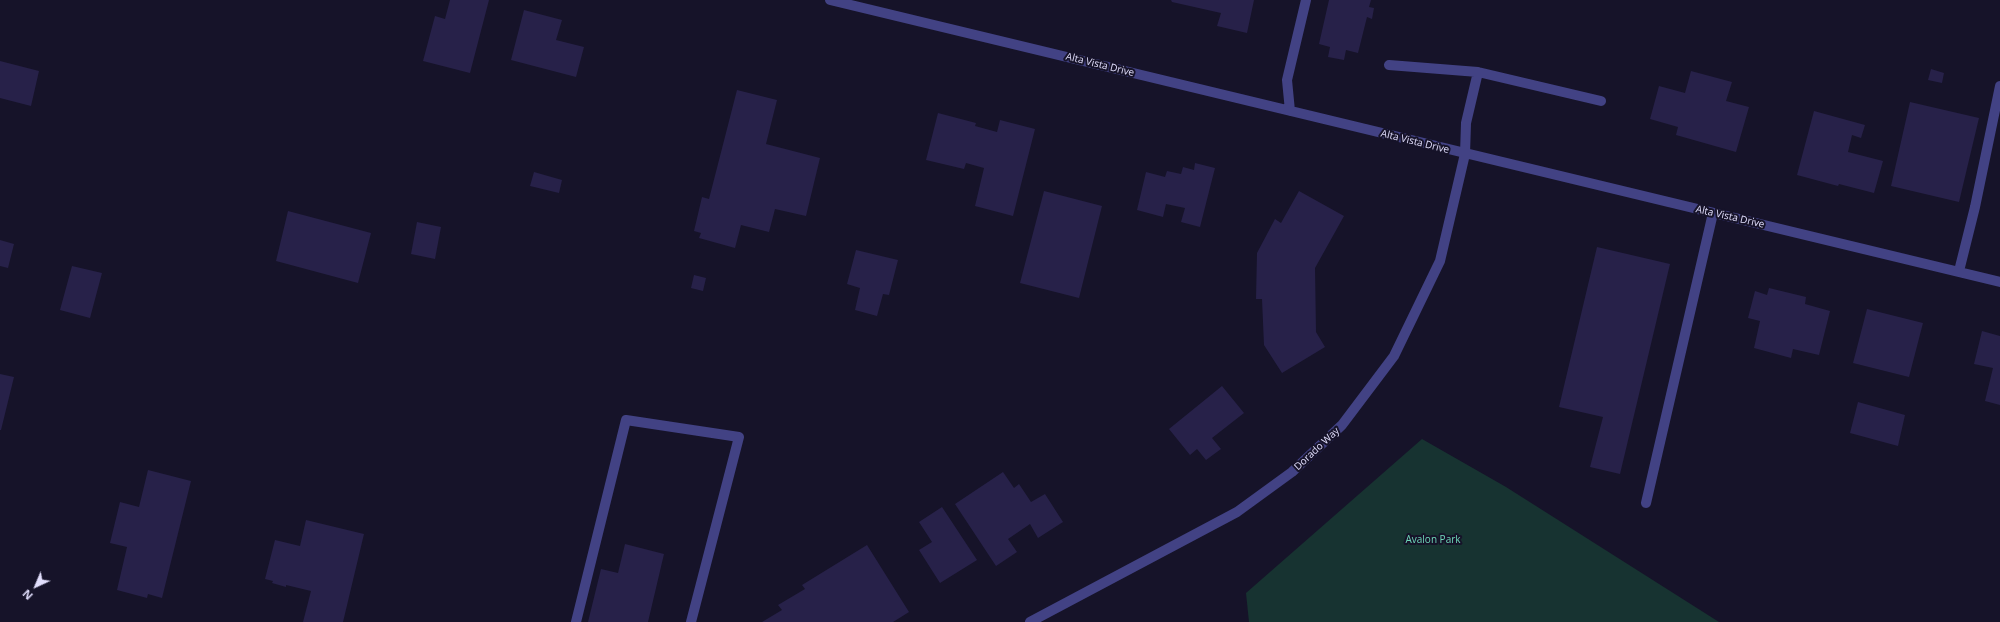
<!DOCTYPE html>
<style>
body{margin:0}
#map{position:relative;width:2000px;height:622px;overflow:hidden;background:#161329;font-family:"Open Sans",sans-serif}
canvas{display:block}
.north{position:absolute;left:16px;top:566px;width:40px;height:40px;-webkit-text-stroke:3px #161329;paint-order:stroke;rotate:224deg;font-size:11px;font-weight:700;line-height:16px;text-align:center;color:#e1defc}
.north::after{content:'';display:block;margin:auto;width:14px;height:18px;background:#e1defc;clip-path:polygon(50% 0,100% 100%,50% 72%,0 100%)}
</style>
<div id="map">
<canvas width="2000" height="622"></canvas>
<div class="north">N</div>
</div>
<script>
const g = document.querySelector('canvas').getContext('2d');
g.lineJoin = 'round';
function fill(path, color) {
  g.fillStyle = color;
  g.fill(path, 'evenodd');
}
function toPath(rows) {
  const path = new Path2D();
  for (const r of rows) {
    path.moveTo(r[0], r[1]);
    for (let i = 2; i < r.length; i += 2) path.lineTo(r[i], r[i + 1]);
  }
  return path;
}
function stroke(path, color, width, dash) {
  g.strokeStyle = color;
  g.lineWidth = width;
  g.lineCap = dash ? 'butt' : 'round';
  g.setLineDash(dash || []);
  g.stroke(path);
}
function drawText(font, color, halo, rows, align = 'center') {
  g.font = font + ' "Open Sans",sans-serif';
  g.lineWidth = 4;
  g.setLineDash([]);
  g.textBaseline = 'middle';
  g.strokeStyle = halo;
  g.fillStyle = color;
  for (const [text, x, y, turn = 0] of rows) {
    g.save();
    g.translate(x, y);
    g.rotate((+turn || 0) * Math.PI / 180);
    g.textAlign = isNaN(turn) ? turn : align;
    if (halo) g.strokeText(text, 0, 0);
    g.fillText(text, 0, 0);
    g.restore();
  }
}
const green = toPath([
 [1422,439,1506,487,1719,622,1249,622,1246,593]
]);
const building = toPath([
 [450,0,489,0,470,73,423,61,435,16,445,19],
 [1171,0,1254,0,1247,33,1217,26,1221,13,1172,2],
 [1329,0,1371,0,1369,7,1374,8,1372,19,1367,17,1358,53,1346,50,1344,60,1328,57,1330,47,1319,44],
 [524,10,562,20,556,40,584,47,576,77,511,60],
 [0,61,39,71,31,106,0,98],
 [1931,69,1944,73,1942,83,1928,80],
 [1691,71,1732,82,1726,101,1749,107,1736,152,1676,135,1678,127,1650,119,1659,86,1685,93],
 [737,90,777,100,766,144,820,158,806,216,775,209,769,232,741,225,735,248,699,238,701,233,694,231,702,197,709,199],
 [1910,102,1979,118,1959,202,1891,186],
 [1814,111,1865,125,1861,138,1852,135,1848,152,1883,161,1874,193,1839,184,1838,186,1797,175],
 [938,113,976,123,975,126,997,132,1000,120,1035,129,1013,216,975,206,984,168,966,163,964,169,926,160],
 [1195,163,1215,168,1200,227,1181,222,1185,208,1166,204,1163,217,1137,210,1146,172,1165,177,1167,171,1181,174,1183,167,1194,170],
 [534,172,562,180,559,193,530,186],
 [1044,191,1102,206,1079,298,1020,283],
 [1299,191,1344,216,1315,268,1316,332,1325,347,1282,373,1264,345,1262,299,1256,299,1257,253,1275,219,1281,223],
 [288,211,371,233,358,283,276,261],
 [417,222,441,227,435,259,411,254],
 [0,240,14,244,8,268,0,266],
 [1597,247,1670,264,1620,474,1590,467,1603,417,1559,407],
 [856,250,898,260,889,295,883,294,877,316,855,310,860,288,847,284],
 [72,266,102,273,90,318,60,310],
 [694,275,706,278,703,291,691,288],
 [1769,288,1806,297,1805,304,1830,311,1819,355,1793,349,1791,358,1754,348,1760,321,1748,318,1755,291,1767,295],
 [1867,309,1923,323,1909,377,1853,363],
 [1982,331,2000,336,2000,405,1985,401,1993,368,1974,364],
 [0,374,14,377,1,430,0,430],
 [1222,386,1244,413,1212,438,1221,449,1206,460,1197,449,1190,455,1169,429],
 [1858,402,1905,415,1898,446,1850,433],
 [148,470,191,481,162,598,148,594,147,598,117,590,127,547,110,543,120,502,139,507],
 [1003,472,1014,488,1019,484,1031,502,1045,494,1063,522,1038,538,1030,524,1008,539,1017,552,996,566,955,504],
 [942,507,977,560,940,583,919,550,932,542,919,522],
 [306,520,364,534,343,622,303,622,311,591,286,585,286,587,272,583,273,581,265,579,275,540,300,546],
 [625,544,664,554,648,622,588,622,601,569,618,573],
 [867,545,909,612,893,622,762,622,782,610,778,605,805,589,802,585]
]);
const minor = toPath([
 [830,0,2000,282],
 [1389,65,1478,72],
 [1290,111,1287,80,1306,0],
 [1959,271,1975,207,2000,86],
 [1646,503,1713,213],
 [576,622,626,420,739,437,691,622],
 [1030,622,1237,512,1292,472,1342,425,1394,356,1440,261,1465,154,1466,123,1478,72,1601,101]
]);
const streetNames = [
 ["Alta Vista Drive",1100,65,14],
 ["Alta Vista Drive",1415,142,14],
 ["Alta Vista Drive",1730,217,13],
 ["Dorado Way",1317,449,-43]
];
const parkNames = [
 ["Avalon Park",1433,540]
];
fill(green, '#173331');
fill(building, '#272149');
stroke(minor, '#424284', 10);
drawText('10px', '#e1defc', '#161329', streetNames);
drawText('10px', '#6fd7b9', '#161329', parkNames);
</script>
